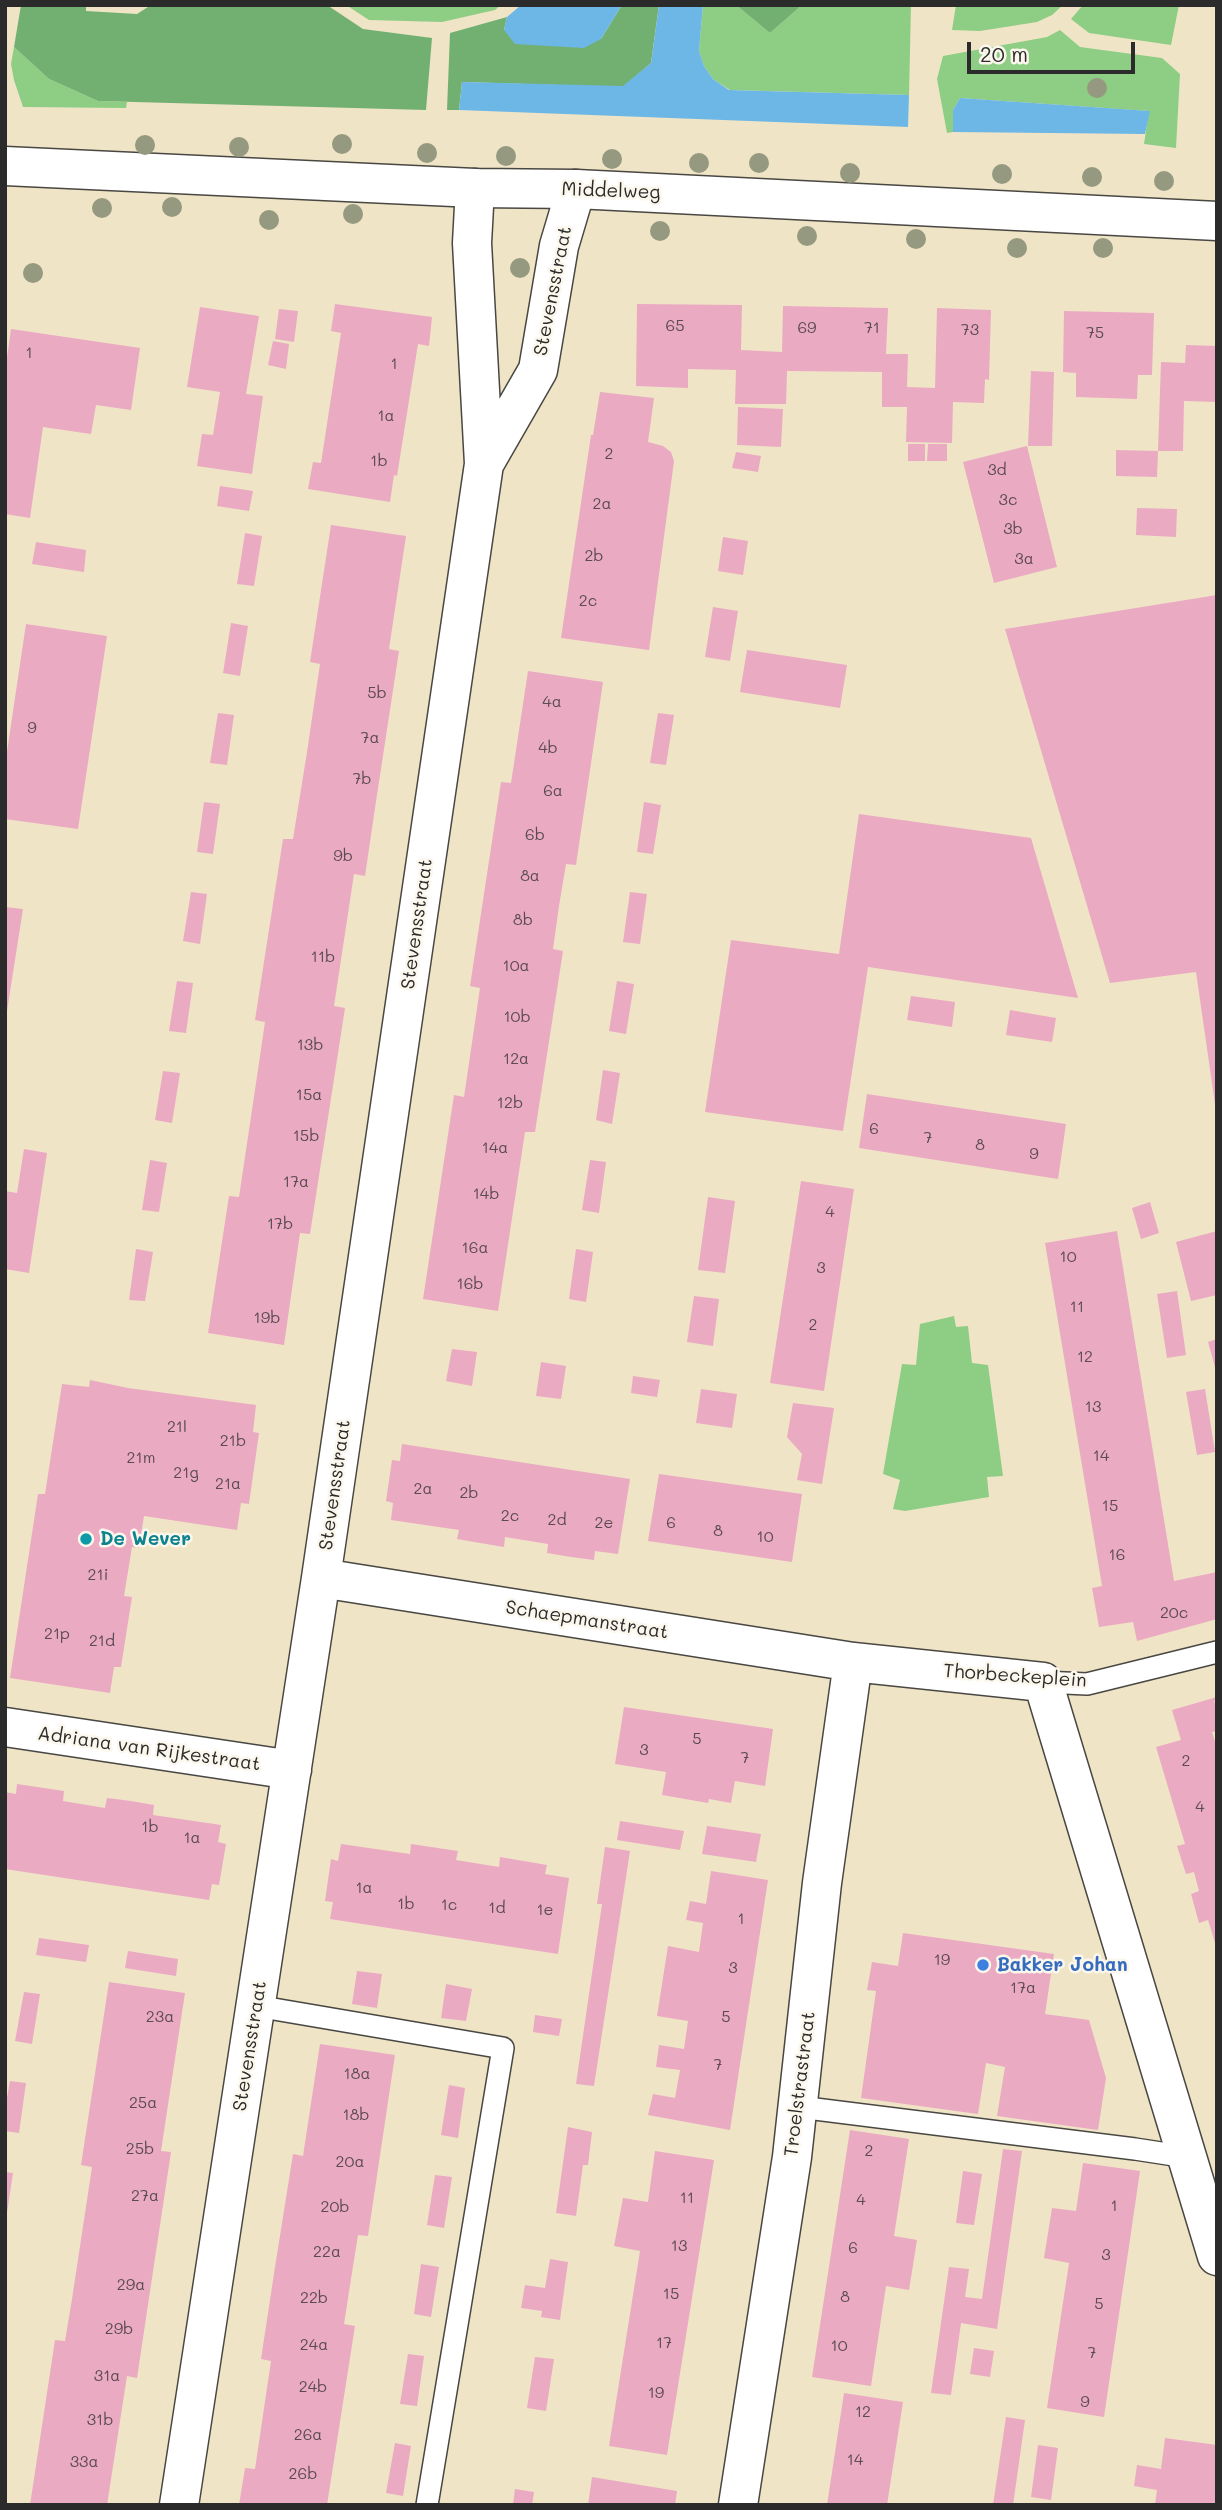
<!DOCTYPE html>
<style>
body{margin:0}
#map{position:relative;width:1222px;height:2510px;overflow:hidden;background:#f0e4c7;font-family:Mali,sans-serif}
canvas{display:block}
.frame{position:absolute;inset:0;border:7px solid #2b2b2b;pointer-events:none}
.scale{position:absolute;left:967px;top:42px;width:168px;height:32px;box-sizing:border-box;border:4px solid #2b2b2b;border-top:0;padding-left:9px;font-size:21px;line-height:24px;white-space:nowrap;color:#2b2b2b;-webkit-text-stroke:5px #fbf7ec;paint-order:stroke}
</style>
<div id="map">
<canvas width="1222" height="2510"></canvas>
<div class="frame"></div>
<div class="scale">20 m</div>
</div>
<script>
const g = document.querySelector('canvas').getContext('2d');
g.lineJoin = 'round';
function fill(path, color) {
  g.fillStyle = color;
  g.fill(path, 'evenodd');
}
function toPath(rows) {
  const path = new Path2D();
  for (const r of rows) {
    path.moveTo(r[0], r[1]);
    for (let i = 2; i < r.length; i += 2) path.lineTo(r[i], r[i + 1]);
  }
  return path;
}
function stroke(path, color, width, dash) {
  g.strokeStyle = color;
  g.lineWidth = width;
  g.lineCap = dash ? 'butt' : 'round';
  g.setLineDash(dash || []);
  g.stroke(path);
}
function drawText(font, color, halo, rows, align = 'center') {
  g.font = font + ' Mali,sans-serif';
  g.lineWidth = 5;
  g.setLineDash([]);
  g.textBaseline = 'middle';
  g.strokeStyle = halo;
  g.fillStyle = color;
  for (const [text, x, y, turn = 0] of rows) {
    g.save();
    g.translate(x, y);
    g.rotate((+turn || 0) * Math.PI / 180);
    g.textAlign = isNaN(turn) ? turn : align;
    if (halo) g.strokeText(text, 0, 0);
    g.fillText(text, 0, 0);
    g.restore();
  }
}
const green = toPath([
 [346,5,501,5,495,10,442,22,369,20],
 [703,5,736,5,770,33,802,5,911,5,909,95,730,90,713,79,704,66,699,51],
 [956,5,1063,5,1052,15,1037,22,980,31,952,30],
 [1083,5,1179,5,1171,45,1089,33,1071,19],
 [1060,30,1080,47,1162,58,1180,74,1176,148,1144,144,1149,111,960,98,953,110,953,132,947,133,937,79,943,56,1047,37],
 [14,47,49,79,98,101,127,102,126,108,23,107,14,80,11,64],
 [954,1316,956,1327,968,1326,972,1363,988,1365,1003,1476,987,1477,989,1497,905,1511,893,1509,900,1480,883,1474,902,1364,916,1365,920,1324]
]);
const forest = toPath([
 [21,5,86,5,86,11,137,14,151,5,327,5,363,29,432,38,426,110,98,101,49,79,14,47],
 [622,5,659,5,651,63,623,87,462,82,459,110,447,110,450,33,507,17,504,30,601,39],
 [736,5,802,5,770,33]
]);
const water = toPath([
 [521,5,622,5,601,39,584,48,515,44,504,30,507,17],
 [659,5,703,5,699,51,704,66,713,79,729,90,909,95,908,127,459,110,462,82,623,86,651,63],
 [960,98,1150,111,1145,134,953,132,953,110]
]);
const building = toPath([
 [335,304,432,317,429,346,418,344,397,476,394,475,390,502,308,489,313,462,321,463,341,333,331,331],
 [637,304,742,305,741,350,782,352,783,306,888,308,886,354,908,354,907,387,935,388,937,308,991,310,989,380,985,379,984,403,953,402,952,443,906,442,907,407,882,407,882,372,787,371,786,404,735,404,736,370,688,369,688,388,636,386],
 [200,307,259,316,246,394,263,396,252,474,197,466,202,434,213,435,220,392,187,387],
 [279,309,298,311,294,342,275,339],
 [1064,311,1154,313,1152,375,1138,375,1137,399,1076,397,1076,373,1063,372],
 [11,329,140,348,131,410,96,405,91,434,43,427,30,518,5,514,5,372],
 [273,341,289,344,286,369,268,365],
 [1186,345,1217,346,1217,402,1184,401,1183,451,1158,451,1157,477,1116,476,1116,450,1158,451,1161,362,1185,363],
 [1031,371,1054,372,1052,446,1028,446],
 [600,392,654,398,648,442,663,446,671,452,674,461,649,650,561,638,591,435,593,435],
 [738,407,783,409,781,447,737,445],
 [908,444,925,444,925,461,908,461],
 [928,444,947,444,947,461,927,461],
 [1027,446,1057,567,994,583,963,462],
 [736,452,761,456,758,472,732,468],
 [220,486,253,491,249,511,217,506],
 [1137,508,1177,509,1176,537,1136,535],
 [331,525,406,536,389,649,399,651,375,808,365,876,354,874,334,1006,345,1008,310,1234,300,1233,284,1345,208,1333,229,1196,239,1197,252,1110,265,1022,255,1020,283,839,293,839,307,752,320,664,310,662],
 [245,533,262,536,254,586,237,584],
 [723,537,748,541,743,575,718,571],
 [36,542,86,550,84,572,32,564],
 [1217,595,1217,1104,1215,1104,1196,972,1110,983,1005,629],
 [713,607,738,611,730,661,705,657],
 [231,623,248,626,240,676,223,673],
 [26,624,107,636,78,829,5,819,5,765],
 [747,650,847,665,840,708,740,692],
 [528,671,603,682,576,865,566,864,559,906,553,949,563,951,535,1132,525,1132,498,1311,423,1299,454,1095,464,1097,480,988,470,986,501,782,511,783],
 [218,713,234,715,227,765,210,763],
 [658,713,674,715,666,765,650,763],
 [204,802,220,804,213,854,197,852],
 [644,802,661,805,653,854,637,852],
 [859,814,1031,838,1078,998,868,967,843,1131,705,1112,731,940,839,954],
 [191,892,207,894,200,944,183,941],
 [630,892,647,894,640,944,623,942],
 [5,907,23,909,7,1011,5,1011],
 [177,981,193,983,186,1033,169,1031],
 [617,981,634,984,626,1034,609,1031],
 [911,996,955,1002,952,1027,907,1020],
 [1010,1010,1056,1018,1052,1042,1006,1035],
 [603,1070,620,1073,612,1124,596,1120],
 [163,1071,180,1073,172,1123,155,1120],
 [867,1094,1066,1124,1058,1179,859,1148],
 [24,1149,47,1153,29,1273,5,1269,5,1191,17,1193],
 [150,1160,167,1163,159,1212,142,1210],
 [590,1160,606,1162,599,1213,582,1210],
 [801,1181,854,1189,824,1391,770,1383],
 [708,1197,735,1201,725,1273,698,1270],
 [1150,1202,1159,1233,1141,1239,1132,1208],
 [1117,1231,1174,1581,1217,1572,1217,1619,1137,1641,1133,1622,1099,1627,1092,1588,1102,1586,1045,1243],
 [1217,1231,1217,1295,1191,1301,1176,1242],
 [136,1249,153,1252,145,1301,129,1300],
 [576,1249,593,1252,586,1302,569,1299],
 [1177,1291,1186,1355,1167,1358,1157,1294],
 [694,1296,719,1299,713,1346,687,1342],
 [1217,1339,1217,1371,1216,1371,1208,1342],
 [452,1349,477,1352,472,1386,446,1381],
 [541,1362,566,1366,561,1399,536,1396],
 [633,1376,660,1380,657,1397,631,1393],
 [90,1380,128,1388,256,1405,253,1432,259,1433,249,1504,241,1503,237,1530,144,1516,139,1548,132,1547,124,1596,132,1597,121,1667,114,1667,110,1693,10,1678,38,1494,45,1494,62,1384,89,1387],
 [701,1389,737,1394,732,1428,696,1423],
 [1205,1389,1215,1452,1197,1455,1186,1392],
 [793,1403,834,1408,822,1484,797,1480,802,1454,787,1437],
 [402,1444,630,1479,618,1554,595,1551,594,1560,571,1557,547,1553,548,1544,505,1537,504,1547,480,1543,457,1539,459,1530,391,1520,393,1503,386,1501,392,1460,400,1461],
 [659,1474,802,1494,792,1562,648,1541],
 [1217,1697,1217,1700,1214,1701,1217,1710,1217,1731,1212,1732,1217,1747,1216,1946,1208,1920,1199,1923,1191,1894,1199,1891,1194,1872,1186,1874,1177,1846,1185,1844,1156,1747,1181,1740,1172,1710],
 [624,1707,773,1729,765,1786,735,1781,731,1803,709,1799,708,1803,662,1795,666,1772,615,1764],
 [17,1784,64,1791,63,1801,105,1808,107,1798,131,1801,154,1805,153,1815,221,1825,218,1842,226,1844,219,1885,212,1884,209,1900,5,1869,5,1792,16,1794],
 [620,1821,684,1831,680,1850,617,1840],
 [707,1826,761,1834,756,1862,702,1854],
 [341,1844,410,1854,411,1844,458,1851,456,1860,499,1867,500,1857,547,1865,545,1874,569,1878,558,1954,330,1919,333,1902,325,1901,331,1859,338,1861],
 [605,1847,630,1851,594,2086,576,2084,602,1904,597,1904],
 [711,1871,768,1880,730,2130,648,2115,653,2094,675,2098,680,2070,656,2067,659,2045,684,2049,688,2021,657,2016,668,1946,699,1952,703,1923,686,1920,690,1901,706,1904],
 [903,1933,1054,1954,1045,2014,1089,2020,1106,2078,1098,2130,997,2116,1005,2067,986,2063,978,2114,861,2098,876,1991,867,1990,872,1962,898,1966],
 [39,1938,89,1945,86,1962,36,1955],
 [128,1951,178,1959,176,1976,125,1968],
 [357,1971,382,1974,377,2008,352,2004],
 [109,1982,185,1993,161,2151,171,2152,137,2378,127,2376,107,2505,30,2505,55,2340,65,2341,72,2299,92,2167,81,2165],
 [446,1984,472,1989,466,2021,441,2018],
 [24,1992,40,1994,32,2044,15,2041],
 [535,2015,562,2019,559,2036,533,2032],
 [320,2044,395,2055,368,2236,358,2235,351,2279,344,2324,355,2326,327,2505,239,2505,245,2468,255,2469,271,2361,261,2359,275,2267,293,2154,303,2156],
 [10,2081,26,2083,19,2133,5,2131,5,2109],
 [449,2085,465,2088,458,2138,441,2135],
 [568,2127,592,2132,588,2165,583,2165,576,2216,556,2213],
 [850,2130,909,2139,894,2236,917,2240,909,2290,886,2286,871,2386,812,2377],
 [1003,2149,1022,2151,997,2329,961,2323,951,2395,931,2393,949,2267,969,2269,965,2297,982,2299],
 [655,2151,714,2160,667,2455,609,2446,640,2251,614,2246,623,2198,648,2202],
 [1083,2163,1140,2171,1104,2417,1047,2408,1069,2263,1044,2258,1052,2208,1076,2211],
 [963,2171,982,2174,974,2225,956,2223],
 [5,2172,13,2173,7,2213,5,2213],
 [435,2175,452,2177,444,2228,427,2225],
 [550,2259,568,2262,560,2320,541,2317,542,2311,521,2308,525,2285,545,2288],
 [421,2264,439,2267,431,2317,414,2314],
 [974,2348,994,2351,990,2377,970,2374],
 [408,2354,424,2356,417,2406,400,2404],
 [535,2357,554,2359,546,2411,527,2408],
 [844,2393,903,2402,887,2505,827,2505],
 [1006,2417,1025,2420,1013,2505,993,2505],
 [1165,2438,1217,2445,1215,2505,1155,2505,1157,2490,1134,2486,1137,2465,1161,2469],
 [395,2443,411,2446,403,2496,386,2493],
 [1038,2445,1058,2448,1051,2500,1031,2497],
 [592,2477,677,2491,675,2505,588,2505],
 [515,2489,534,2492,532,2505,513,2505]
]);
const lane = toPath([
 [1043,1682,1087,1684,1217,1652],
 [256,2006,503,2048,427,2505],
 [799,2107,1135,2149,1187,2157]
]);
const street = toPath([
 [484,464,538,370,559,246,576,189],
 [321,1578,853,1662,1043,1682,1217,2256],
 [5,1727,292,1770],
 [179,2505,321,1578,484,464,472,243,475,188],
 [738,2505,792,2157,822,1883,853,1662]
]);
const secondary = toPath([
 [5,166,475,188,576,189,1217,221]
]);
const trees = [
 [1097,88],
 [342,144],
 [145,145],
 [239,147],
 [427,153],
 [506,156],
 [612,159],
 [699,163],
 [759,163],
 [850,173],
 [1002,174],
 [1092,177],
 [1164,181],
 [172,207],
 [102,208],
 [353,214],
 [269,220],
 [660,231],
 [807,236],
 [916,239],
 [1017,248],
 [1103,248],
 [520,268],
 [33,273]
];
const markers = [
 [86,1539,7,"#0f9aa8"],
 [983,1965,7,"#3f7fe0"]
];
const numberNames = [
 ["65",675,326],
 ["69",807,328],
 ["71",872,328],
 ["73",970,330],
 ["75",1095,333],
 ["1",29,353],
 ["1",394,364],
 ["1a",386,416],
 ["2",609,454],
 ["1b",379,461],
 ["3d",997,470],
 ["3c",1008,500],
 ["2a",602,504],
 ["3b",1013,529],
 ["2b",594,556],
 ["3a",1024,559],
 ["2c",588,601],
 ["5b",377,693],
 ["4a",552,702],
 ["9",32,728],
 ["7a",370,738],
 ["4b",548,748],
 ["7b",362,779],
 ["6a",553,791],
 ["6b",535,835],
 ["9b",343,856],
 ["8a",530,876],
 ["8b",523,920],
 ["11b",323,957],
 ["10a",516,966],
 ["10b",517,1017],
 ["13b",310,1045],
 ["12a",516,1059],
 ["15a",309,1095],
 ["12b",510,1103],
 ["6",874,1129],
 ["15b",306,1136],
 ["7",928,1138],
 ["8",980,1145],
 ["14a",495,1148],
 ["9",1034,1154],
 ["17a",296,1182],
 ["14b",486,1194],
 ["4",830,1212],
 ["17b",280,1224],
 ["16a",475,1248],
 ["10",1068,1257],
 ["3",821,1268],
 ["16b",470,1284],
 ["11",1077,1307],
 ["19b",267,1318],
 ["2",813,1325],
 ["12",1085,1357],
 ["13",1093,1407],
 ["21l",177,1427],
 ["21b",233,1441],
 ["14",1101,1456],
 ["21m",141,1458],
 ["21g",186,1473],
 ["21a",228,1484],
 ["2a",423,1489],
 ["2b",469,1493],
 ["15",1110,1506],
 ["2c",510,1516],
 ["2d",557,1520],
 ["2e",604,1523],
 ["6",671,1523],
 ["8",718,1531],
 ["10",765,1537],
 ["16",1117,1555],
 ["21i",98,1575],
 ["20c",1174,1613],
 ["21p",57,1634],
 ["21d",102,1641],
 ["5",697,1739],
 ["3",644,1750],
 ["7",745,1758],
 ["2",1186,1761],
 ["4",1200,1807],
 ["1b",150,1827],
 ["1a",192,1838],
 ["1a",364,1888],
 ["1b",406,1904],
 ["1c",449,1905],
 ["1d",497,1908],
 ["1e",545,1910],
 ["1",741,1919],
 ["19",942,1960],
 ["3",733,1968],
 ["17a",1023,1988],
 ["23a",160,2017],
 ["5",726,2017],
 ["7",718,2065],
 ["18a",357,2074],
 ["25a",143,2103],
 ["18b",356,2115],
 ["25b",140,2149],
 ["2",869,2151],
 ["20a",350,2162],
 ["27a",145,2196],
 ["11",687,2198],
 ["4",861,2200],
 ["1",1114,2206],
 ["20b",335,2207],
 ["13",679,2246],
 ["6",853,2248],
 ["22a",327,2252],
 ["3",1106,2255],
 ["29a",131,2285],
 ["15",671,2294],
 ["8",845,2297],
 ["22b",314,2298],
 ["5",1099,2304],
 ["29b",119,2329],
 ["17",664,2343],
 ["24a",314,2345],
 ["10",839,2346],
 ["7",1092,2353],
 ["31a",107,2376],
 ["24b",313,2387],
 ["19",656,2393],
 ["9",1085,2402],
 ["12",863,2412],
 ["31b",100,2420],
 ["26a",308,2435],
 ["14",855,2460],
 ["33a",84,2462],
 ["26b",303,2474]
];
const streetNames = [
 ["Middelweg",611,191,2],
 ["Stevensstraat",553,291,-79],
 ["Stevensstraat",417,924,-82],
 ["Stevensstraat",335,1485,-82],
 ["Schaepmanstraat",587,1620,9],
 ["Thorbeckeplein",1015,1676,4],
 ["Adriana van Rijkestraat",149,1749,8],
 ["Stevensstraat",250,2046,-81],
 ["Troelstrastraat",800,2084,-83]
];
const cultureNames = [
 ["De Wever",100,1539]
];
const shopNames = [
 ["Bakker Johan",997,1965]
];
fill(green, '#8dcd84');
fill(forest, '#72b072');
fill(water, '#6db7e6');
fill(building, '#eaaac2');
stroke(lane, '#494742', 24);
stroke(street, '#494742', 41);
stroke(secondary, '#494742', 41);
stroke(lane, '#fff', 21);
stroke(street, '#fff', 38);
stroke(secondary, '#fff', 38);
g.fillStyle = '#949980';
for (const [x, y] of trees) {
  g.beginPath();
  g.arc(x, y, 10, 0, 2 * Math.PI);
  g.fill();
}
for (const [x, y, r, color] of markers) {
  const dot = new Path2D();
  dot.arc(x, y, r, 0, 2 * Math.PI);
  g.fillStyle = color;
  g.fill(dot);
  stroke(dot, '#fbf7ec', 2.5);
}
drawText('16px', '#5b4b51', null, numberNames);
drawText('19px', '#2b2b2b', '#fbf7ec', streetNames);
drawText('bold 19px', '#0d838f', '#fbf7ec', cultureNames, 'left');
drawText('bold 19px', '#366cbe', '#fbf7ec', shopNames, 'left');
</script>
